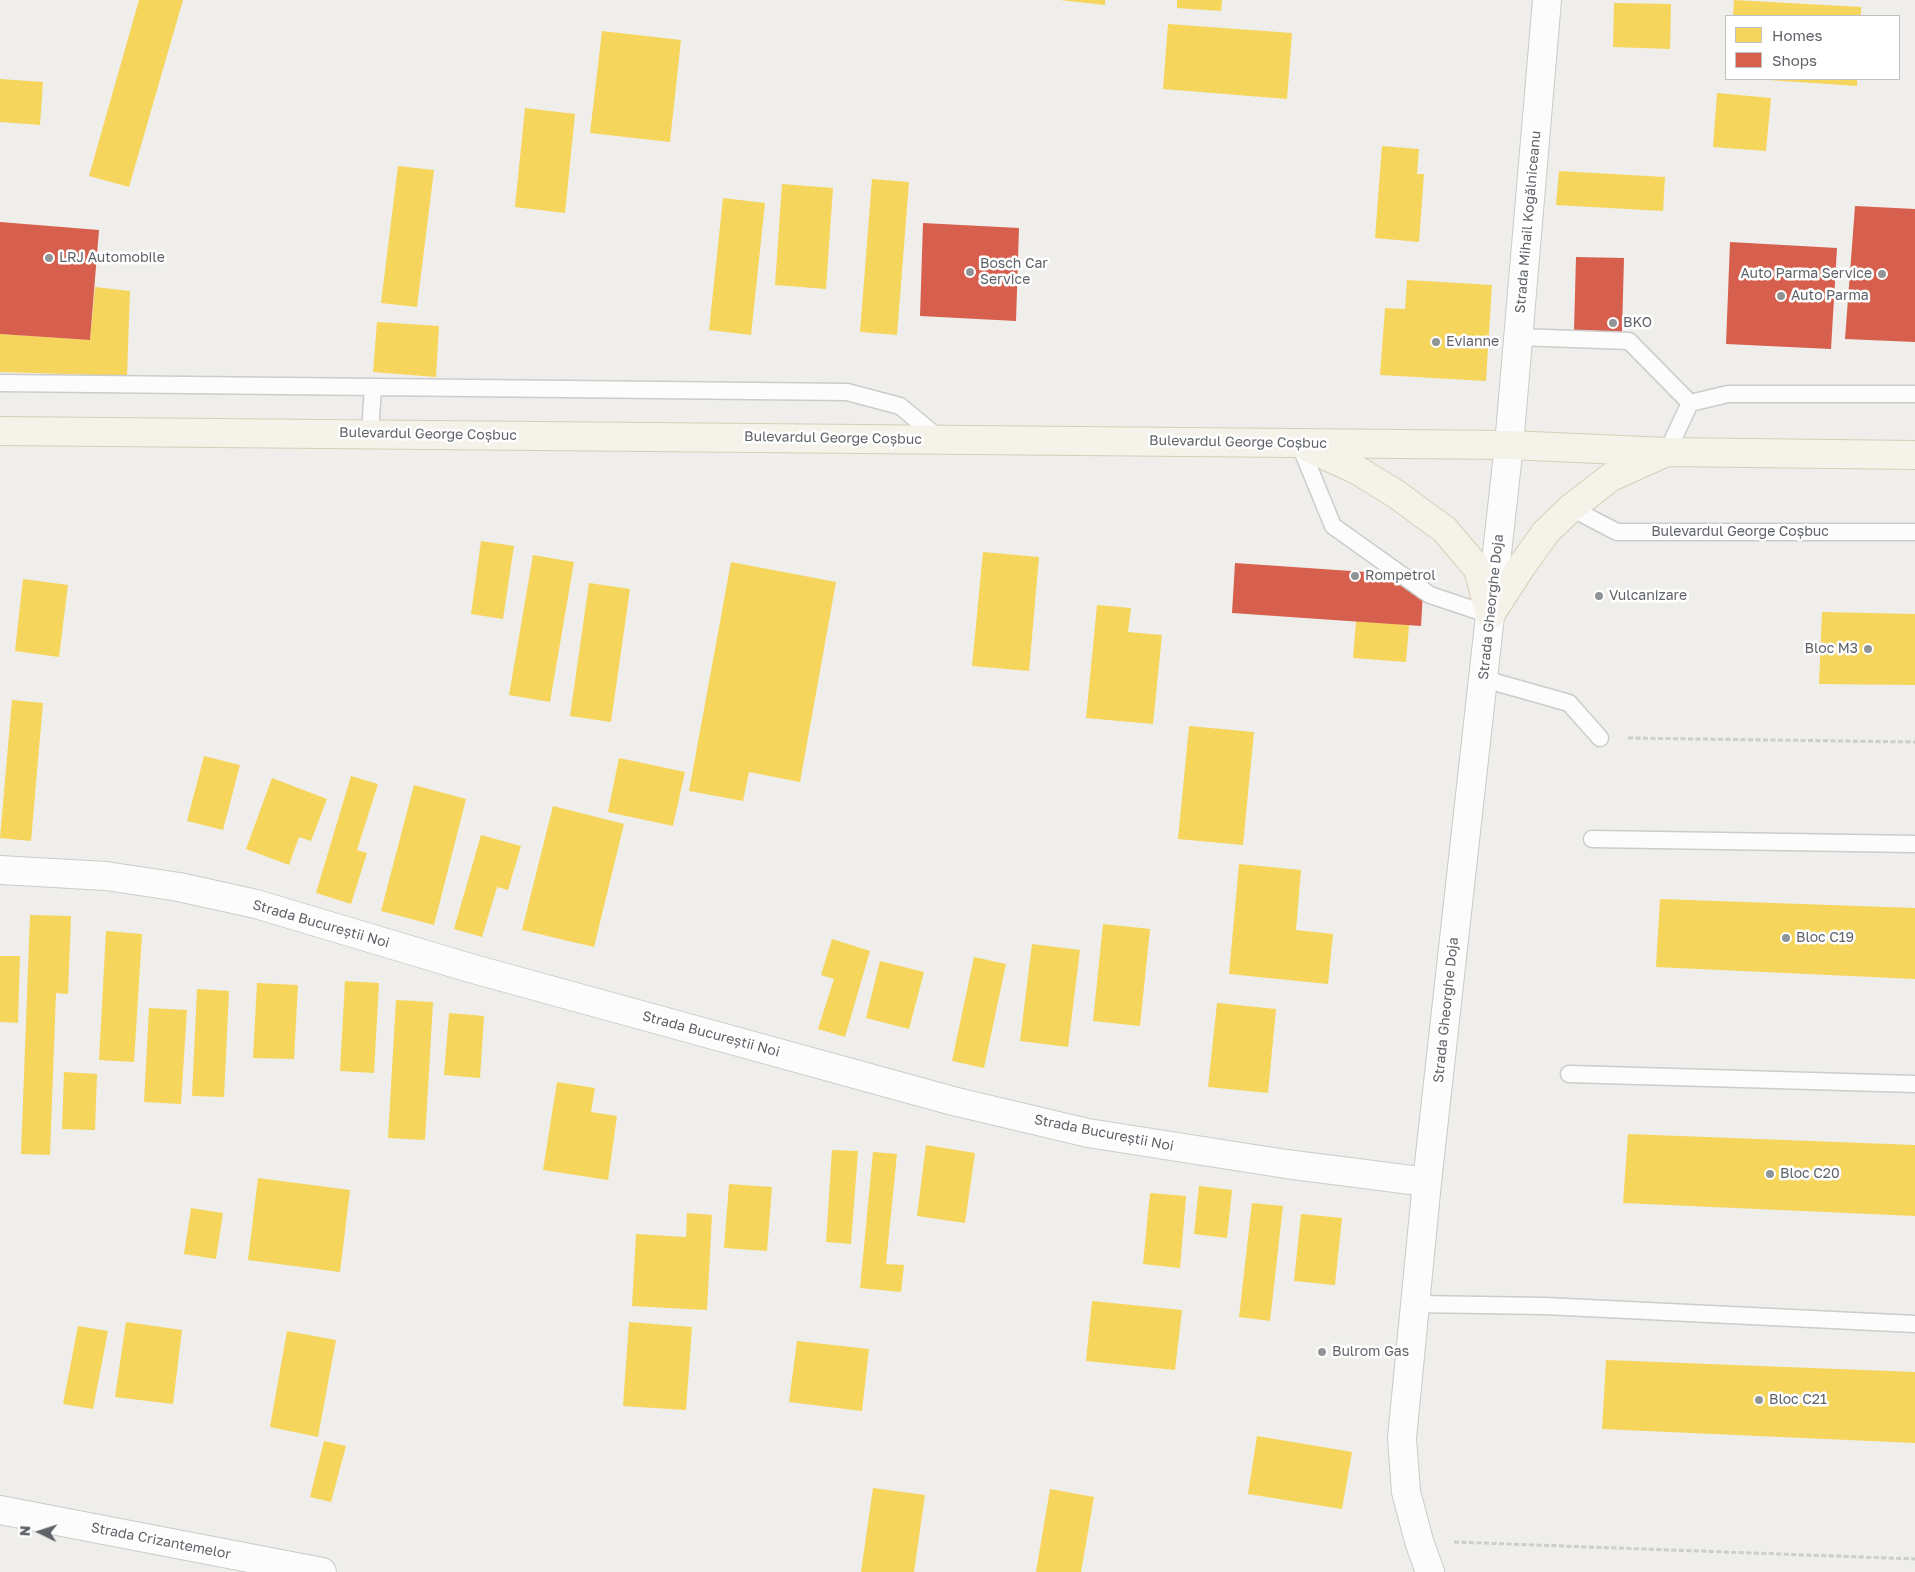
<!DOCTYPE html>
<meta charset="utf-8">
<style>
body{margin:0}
#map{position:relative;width:1915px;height:1572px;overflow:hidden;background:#efeeea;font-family:"Golos Text",sans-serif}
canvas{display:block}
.legend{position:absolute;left:1725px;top:15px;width:175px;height:65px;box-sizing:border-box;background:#fff;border:1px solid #bfc1c3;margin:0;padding:6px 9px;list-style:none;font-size:15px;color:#5f6368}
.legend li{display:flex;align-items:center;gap:10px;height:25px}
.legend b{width:25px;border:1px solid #bfc1c3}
.north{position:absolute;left:15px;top:1507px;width:50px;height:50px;-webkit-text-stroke:4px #fff;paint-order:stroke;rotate:274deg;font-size:14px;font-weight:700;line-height:20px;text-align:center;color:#5f6368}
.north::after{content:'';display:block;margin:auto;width:18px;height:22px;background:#5f6368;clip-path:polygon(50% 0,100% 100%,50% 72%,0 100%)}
</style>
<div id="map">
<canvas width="1915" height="1572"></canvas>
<ul class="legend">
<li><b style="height:14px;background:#f6d55c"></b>Homes</li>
<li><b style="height:14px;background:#d6604d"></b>Shops</li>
</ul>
<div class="north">N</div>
</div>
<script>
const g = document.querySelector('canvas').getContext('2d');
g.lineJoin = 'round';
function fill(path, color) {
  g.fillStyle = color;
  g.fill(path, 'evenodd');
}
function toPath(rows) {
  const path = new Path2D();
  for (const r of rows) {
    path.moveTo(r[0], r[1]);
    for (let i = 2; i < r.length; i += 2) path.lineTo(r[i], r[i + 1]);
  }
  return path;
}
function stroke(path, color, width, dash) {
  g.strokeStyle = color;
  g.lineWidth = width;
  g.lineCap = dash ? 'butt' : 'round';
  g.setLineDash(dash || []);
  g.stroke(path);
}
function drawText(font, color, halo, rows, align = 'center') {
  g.font = font + ' "Golos Text",sans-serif';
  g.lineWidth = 5;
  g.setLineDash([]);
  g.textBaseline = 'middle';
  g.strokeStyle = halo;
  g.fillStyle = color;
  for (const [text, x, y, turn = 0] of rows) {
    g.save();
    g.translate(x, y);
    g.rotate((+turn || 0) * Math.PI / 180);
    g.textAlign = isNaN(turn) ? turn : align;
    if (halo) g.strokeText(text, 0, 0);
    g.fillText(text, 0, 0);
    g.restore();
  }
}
const homes = toPath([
 [139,0,183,0,129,187,89,176],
 [1060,0,1105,0,1105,5],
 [1177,0,1222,0,1221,11,1177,8],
 [1734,0,1861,7,1861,16,1733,16],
 [1614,3,1671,4,1670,49,1613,47],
 [1168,24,1292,33,1287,99,1163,89],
 [602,31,681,40,670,142,590,133],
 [0,79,43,82,40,125,0,122],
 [1754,79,1857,79,1857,86],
 [1717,93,1771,98,1766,151,1713,147],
 [525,108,575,114,565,213,515,207],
 [1382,146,1419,149,1417,174,1424,174,1419,242,1375,238],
 [398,166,434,170,417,307,381,303],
 [1559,171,1665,177,1663,211,1556,205],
 [872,179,909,182,897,335,860,332],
 [782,184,833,188,826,289,775,285],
 [723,198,765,203,751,335,709,330],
 [1407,280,1492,285,1486,381,1380,375,1385,308,1405,309],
 [95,287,130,291,127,376,0,372,0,334,90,340],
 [377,322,439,326,436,377,373,372],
 [481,541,514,546,503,619,471,614],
 [983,552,1039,557,1029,671,972,666],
 [533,555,574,562,550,702,509,695],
 [731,562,836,582,800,782,749,772,743,801,689,791],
 [23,579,68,585,59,657,15,651],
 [589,583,630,589,611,722,570,716],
 [1097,605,1131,608,1128,632,1162,635,1153,724,1086,718],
 [1822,612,1915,614,1915,685,1819,684],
 [1356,621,1409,625,1406,662,1353,658],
 [12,700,43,703,31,841,0,838],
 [1189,726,1254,732,1243,845,1178,839],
 [204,756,240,765,223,830,187,821],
 [619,758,685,772,673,826,608,812],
 [351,776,378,784,357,850,367,853,351,904,316,893],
 [272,778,327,799,311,841,299,837,289,865,246,849],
 [414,785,466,799,434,925,381,911],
 [553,806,624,824,594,947,522,930],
 [481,835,521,846,508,890,497,887,482,937,454,929],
 [1239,864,1301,870,1296,930,1333,934,1328,984,1229,974],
 [1660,899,1915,908,1915,979,1656,967],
 [30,915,71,916,68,994,56,993,50,1155,21,1154],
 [1103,924,1150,929,1140,1026,1093,1021],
 [106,931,142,934,134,1062,99,1060],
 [832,939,870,951,845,1037,818,1029,834,979,821,975],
 [1032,944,1080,950,1068,1047,1020,1041],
 [0,956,20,956,18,1023,0,1022],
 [974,957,1006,964,984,1068,952,1061],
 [880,961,924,972,909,1029,866,1018],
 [345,981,379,983,374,1073,340,1071],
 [257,983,298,985,294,1059,253,1058],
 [197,989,229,991,224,1097,192,1096],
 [396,1000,433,1002,425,1140,388,1138],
 [1217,1003,1276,1009,1268,1093,1208,1087],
 [149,1008,187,1010,181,1104,144,1102],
 [449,1013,484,1016,480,1078,444,1075],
 [64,1072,97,1074,95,1130,62,1129],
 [557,1082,595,1088,591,1112,617,1116,608,1180,543,1170],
 [1628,1134,1915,1145,1915,1216,1623,1203],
 [926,1145,975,1153,965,1223,917,1216],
 [832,1150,858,1151,851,1244,826,1242],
 [873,1152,897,1154,886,1264,904,1265,901,1292,860,1288],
 [258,1178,350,1190,340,1272,248,1260],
 [729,1184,772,1187,767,1251,724,1248],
 [1199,1186,1232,1190,1227,1238,1194,1234],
 [1150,1193,1186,1196,1180,1268,1143,1264],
 [1252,1203,1283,1206,1270,1321,1239,1317],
 [191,1208,223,1213,216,1259,184,1254],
 [687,1213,712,1215,707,1310,632,1306,636,1234,686,1237],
 [1301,1214,1342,1218,1335,1285,1294,1281],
 [1092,1301,1182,1310,1175,1370,1086,1361],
 [126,1322,182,1330,173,1404,115,1397],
 [629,1322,692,1327,686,1410,623,1406],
 [78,1326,108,1331,93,1409,63,1404],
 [287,1331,336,1340,318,1437,270,1427],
 [797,1341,869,1349,862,1411,789,1402],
 [1606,1360,1915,1372,1915,1443,1602,1429],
 [1257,1436,1352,1452,1342,1509,1248,1494],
 [324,1441,346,1446,331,1502,310,1497],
 [873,1488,925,1495,914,1572,861,1572],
 [1050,1489,1094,1497,1081,1572,1036,1572]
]);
const shops = toPath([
 [1855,206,1915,209,1915,342,1845,339],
 [0,222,99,230,90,340,0,334],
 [923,223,1019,228,1016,321,920,316],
 [1730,242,1837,248,1831,349,1726,344],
 [1576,257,1624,258,1622,332,1574,330],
 [1235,563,1424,576,1421,626,1232,613]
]);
const path = toPath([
 [1628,738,1915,742],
 [1454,1542,1915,1559]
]);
const lane = toPath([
 [1518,337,1629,341,1690,403],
 [0,383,847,392,900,406,940,439],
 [370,433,373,387],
 [1299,443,1333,526,1430,595,1490,615],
 [1667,452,1690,403,1728,394,1915,394],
 [1571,508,1617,532,1915,532],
 [1484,679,1569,703,1600,738],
 [1592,839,1915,844],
 [1569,1074,1915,1084],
 [1416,1304,1545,1306,1915,1324]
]);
const street = toPath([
 [0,870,106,876,179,887,256,904,470,968,953,1101,1088,1133,1286,1164,1427,1182]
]);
const secondary = toPath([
 [0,1510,322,1572],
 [1430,1572,1419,1541,1406,1492,1402,1438,1427,1182,1509,445,1547,0]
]);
const primary = toPath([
 [0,431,1509,445,1667,452,1915,455],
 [1309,448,1357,470,1396,494,1445,530,1478,569,1490,615],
 [1490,615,1523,564,1546,532,1571,508,1611,477,1662,454]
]);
const markers = [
 [49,258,5,"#919496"],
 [970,272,5,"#919496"],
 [1882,274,5,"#919496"],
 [1781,296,5,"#919496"],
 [1613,323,5,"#919496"],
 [1436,342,5,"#919496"],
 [1355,576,5,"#919496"],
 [1599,596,5,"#919496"],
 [1868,649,5,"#919496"],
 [1786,938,5,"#919496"],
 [1770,1174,5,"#919496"],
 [1322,1352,5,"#919496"],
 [1759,1400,5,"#919496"]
];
const streetNames = [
 ["Strada Mihail Kogălniceanu",1528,222,-85],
 ["Bulevardul George Coșbuc",428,434,1],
 ["Bulevardul George Coșbuc",833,438,1],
 ["Bulevardul George Coșbuc",1238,442,1],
 ["Bulevardul George Coșbuc",1740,532],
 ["Strada Gheorghe Doja",1491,607,-84],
 ["Strada Bucureștii Noi",321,924,16],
 ["Strada Gheorghe Doja",1446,1010,-84],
 ["Strada Bucureștii Noi",711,1034,15],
 ["Strada Bucureștii Noi",1104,1133,11],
 ["Strada Crizantemelor",161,1541,11]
];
const poiNames = [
 ["LRJ Automobile",59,258],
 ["Bosch Car",980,264],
 ["Service",980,280],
 ["Auto Parma Service",1872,274,"right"],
 ["Auto Parma",1791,296],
 ["BKO",1623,323],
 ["Evianne",1446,342],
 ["Rompetrol",1365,576],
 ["Vulcanizare",1609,596],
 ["Bloc M3",1858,649,"right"],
 ["Bloc C19",1796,938],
 ["Bloc C20",1780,1174],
 ["Bulrom Gas",1332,1352],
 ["Bloc C21",1769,1400]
];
fill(homes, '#f6d55c');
fill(shops, '#d6604d');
stroke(lane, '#cbcccc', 19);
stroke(street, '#cbcccc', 30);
stroke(secondary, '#cacacb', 30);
stroke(primary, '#d7ceb8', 30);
stroke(path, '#cacfcc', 3, [5, 2.5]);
stroke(lane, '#fdfcfc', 16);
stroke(street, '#fdfcfc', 28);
stroke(secondary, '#fdfcfc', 28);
stroke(primary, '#f4f2e9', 28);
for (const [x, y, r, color] of markers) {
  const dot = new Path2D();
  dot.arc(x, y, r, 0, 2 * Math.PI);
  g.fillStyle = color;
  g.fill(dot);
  stroke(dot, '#fff', 2);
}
drawText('14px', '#5f6368', '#fff', streetNames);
drawText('14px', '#5f6368', '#fff', poiNames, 'left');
</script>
